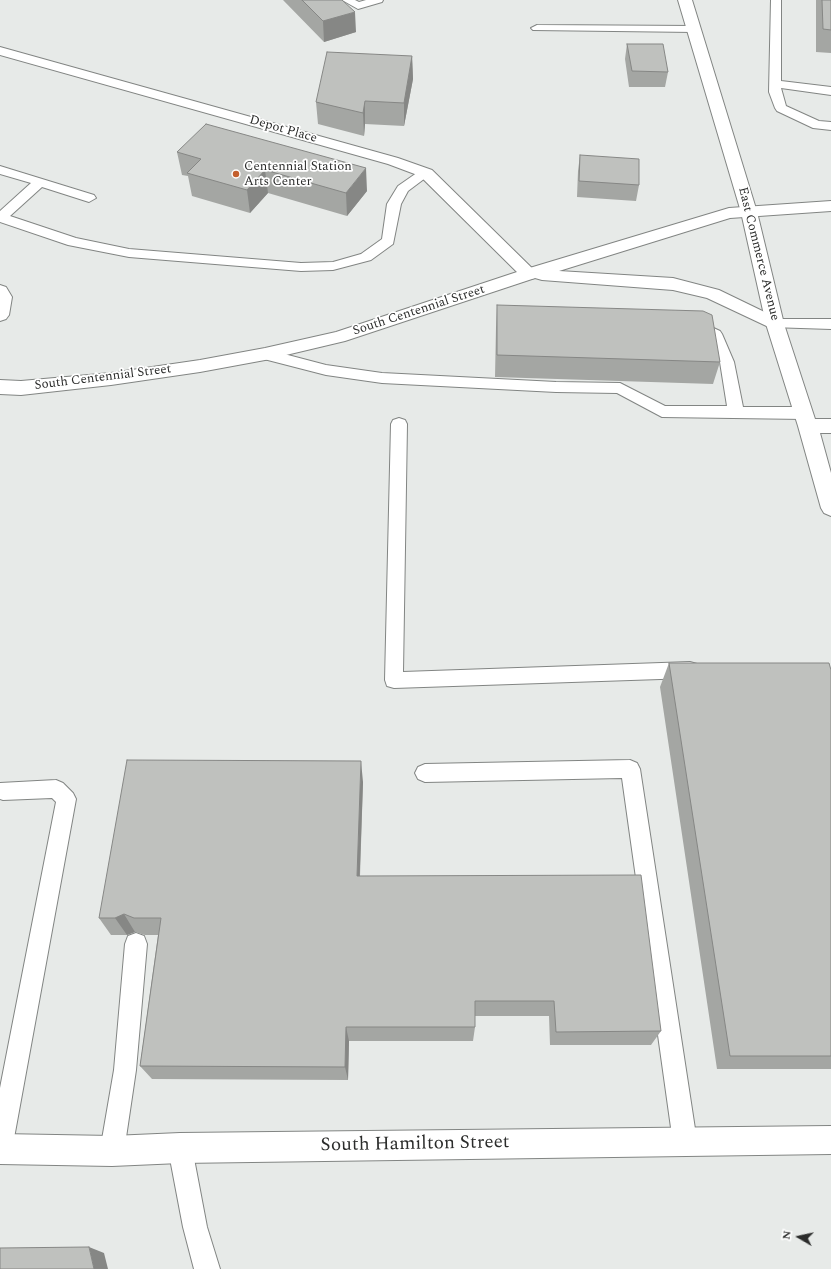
<!DOCTYPE html>
<style>
body{margin:0}
#map{position:relative;width:831px;height:1269px;overflow:hidden;background:#e7eae8;font-family:Spectral,serif}
canvas{display:block}
.north{position:absolute;left:779px;top:1217px;width:40px;height:40px;-webkit-text-stroke:3px #fff;paint-order:stroke;rotate:279deg;font-size:11px;font-weight:700;line-height:16px;text-align:center;color:#2b2c2b}
.north::after{content:'';display:block;margin:auto;width:14px;height:18px;background:#2b2c2b;clip-path:polygon(50% 0,100% 100%,50% 72%,0 100%)}
</style>
<div id="map">
<canvas width="831" height="1269"></canvas>
<div class="north">N</div>
</div>
<script>
const g = document.querySelector('canvas').getContext('2d');
g.lineJoin = 'round';
function toPath(rows) {
  const path = new Path2D();
  for (const r of rows) {
    path.moveTo(r[0], r[1]);
    for (let i = 2; i < r.length; i += 2) path.lineTo(r[i], r[i + 1]);
  }
  return path;
}
function stroke(path, color, width, dash) {
  g.strokeStyle = color;
  g.lineWidth = width;
  g.lineCap = dash ? 'butt' : 'round';
  g.setLineDash(dash || []);
  g.stroke(path);
}
function fill(path, color) {
  g.fillStyle = color;
  g.fill(path, 'evenodd');
}
function drawText(font, color, halo, rows, align = 'center') {
  g.font = font + ' Spectral,serif';
  g.lineWidth = 3.5;
  g.setLineDash([]);
  g.textBaseline = 'middle';
  g.strokeStyle = halo;
  g.fillStyle = color;
  for (const [text, x, y, turn = 0] of rows) {
    g.save();
    g.translate(x, y);
    g.rotate((+turn || 0) * Math.PI / 180);
    g.textAlign = isNaN(turn) ? turn : align;
    if (halo) g.strokeText(text, 0, 0);
    g.fillText(text, 0, 0);
    g.restore();
  }
}
const lane = toPath([
 [342,0,355,0,359,2,366,0,383,0,382,2,358,9,342,0],
 [771,0,781,0,781,81,831,87,831,95,781,88,786,106,819,121,831,122,831,130,813,128,777,111,775,108,769,92,771,0],
 [537,25,694,26,700,29,694,32,533,30,531,28,537,25],
 [0,166,94,195,96,198,89,202,42,187,10,216,76,238,129,249,301,263,333,262,361,254,382,239,387,204,398,186,421,170,426,169,432,173,408,191,401,204,393,244,371,260,333,270,301,271,129,257,68,245,0,222,0,211,31,183,0,174,0,166],
 [694,319,720,331,722,334,734,362,743,407,804,407,809,409,812,413,809,417,804,419,662,417,617,393,556,392,382,383,326,375,260,358,258,354,260,350,265,349,326,365,382,373,556,382,620,383,665,406,727,406,720,362,709,337,689,327,687,324,689,321,694,319],
 [775,319,831,319,831,329,770,327,768,324,770,321,775,319],
 [399,418,405,420,407,424,403,672,690,662,697,664,699,670,697,676,690,678,394,688,387,686,385,680,391,424,393,420,399,418],
 [630,760,637,763,640,769,697,1142,693,1150,685,1154,677,1150,673,1142,622,778,425,782,418,779,415,773,418,767,425,764,630,760],
 [56,780,63,783,73,793,76,799,12,1149,8,1157,0,1161,0,1088,56,802,52,798,3,800,0,799,0,783,56,780],
 [136,933,144,936,147,944,136,1070,124,1151,120,1159,112,1163,104,1159,100,1151,114,1070,125,944,128,936,136,933],
 [180,1136,188,1140,192,1148,207,1227,220,1269,194,1269,183,1227,168,1148,172,1140,180,1136]
]);
const street = toPath([
 [678,0,692,0,757,212,784,324,815,419,831,419,831,433,820,433,831,473,831,516,824,513,821,508,798,426,766,324,741,212,678,0],
 [0,47,398,158,432,170,538,274,535,278,529,279,523,278,420,176,388,164,0,55,0,47],
 [0,285,6,287,12,297,9,315,6,319,0,321,0,285]
]);
const secondary = toPath([
 [831,201,831,211,730,218,559,271,673,278,719,290,781,320,784,324,781,328,775,330,707,298,673,290,542,280,535,278,345,341,265,360,200,372,111,385,21,395,0,394,0,380,21,381,111,373,200,360,265,348,336,332,523,270,729,208,831,201],
 [831,1126,831,1154,180,1163,112,1166,0,1164,0,1134,112,1136,180,1133,831,1126]
]);
const wall = toPath([
 [283,0,342,0,356,32,324,42],
 [816,0,831,0,831,53,816,52],
 [627,44,668,72,665,87,629,87,625,59],
 [412,56,413,79,404,126,365,124,364,136,318,124,316,102],
 [177,152,367,191,347,216,268,193,250,213,192,196,188,176,182,175],
 [580,155,639,185,636,201,577,197,578,171],
 [497,305,720,362,713,384,495,377,496,327],
 [669,663,831,670,831,1069,717,1069,660,687],
 [363,782,360,876,661,1031,651,1045,550,1045,549,1016,475,1016,475,1027,473,1041,349,1041,348,1080,152,1079,140,1066,158,935,145,935,135,932,127,935,111,935,99,918]
]);
const shadedWall = toPath([
 [355,12,356,32,324,42,323,21],
 [412,56,413,79,404,126,404,103],
 [365,101,365,124,364,136,363,113],
 [366,168,367,191,347,216,346,193],
 [265,170,268,193,250,213,247,190],
 [361,761,363,782,359,894,357,876],
 [124,914,135,932,127,935,115,918],
 [346,1027,349,1041,348,1080,345,1067],
 [89,1247,104,1253,108,1269,94,1269]
]);
const building = toPath([
 [302,0,342,0,355,12,323,21,302,0],
 [822,0,831,0,831,30,823,29,822,0],
 [627,44,663,44,668,72,632,71,627,44],
 [327,52,412,56,404,103,365,101,363,113,316,102,327,52],
 [206,124,366,168,346,193,265,170,247,190,187,173,201,159,177,152,206,124],
 [580,155,639,159,639,185,579,181,580,155],
 [497,305,703,311,712,315,720,362,497,355,497,305],
 [669,663,829,663,831,670,831,1056,730,1056,669,663],
 [127,760,361,761,357,876,641,875,661,1031,556,1032,554,1001,475,1001,475,1027,346,1027,345,1067,140,1066,161,918,134,918,124,914,115,918,99,918,127,760],
 [89,1247,94,1269,0,1269,0,1248,89,1247]
]);
const markers = [
 [236,174,4,"#c35e2c"]
];
const farStreetnames = [
 ["Depot Place",283,130,16],
 ["East Commerce Avenue",758,254,76],
 ["South Centennial Street",419,311,-18],
 ["South Centennial Street",103,378,-7]
];
const farPoinames = [
 ["Centennial Station",244,167],
 ["Arts Center",244,182]
];
const nearStreetnames = [
 ["South Hamilton Street",415,1145,-1]
];
stroke(lane, '#828583', 2);
stroke(street, '#828583', 2);
stroke(secondary, '#828583', 2);
fill(lane, '#fff');
fill(street, '#fff');
fill(secondary, '#fff');
fill(wall, '#a4a6a3');
fill(shadedWall, '#868785');
fill(building, '#bfc1be');
stroke(building, '#868785', 1);
for (const [x, y, r, color] of markers) {
  const dot = new Path2D();
  dot.arc(x, y, r, 0, 2 * Math.PI);
  g.fillStyle = color;
  g.fill(dot);
  stroke(dot, '#fff', 1.5);
}
drawText('13px', '#2b2c2b', '#fff', farStreetnames);
drawText('13px', '#2b2c2b', '#fff', farPoinames, 'left');
drawText('19px', '#2b2c2b', '#fff', nearStreetnames);
</script>
